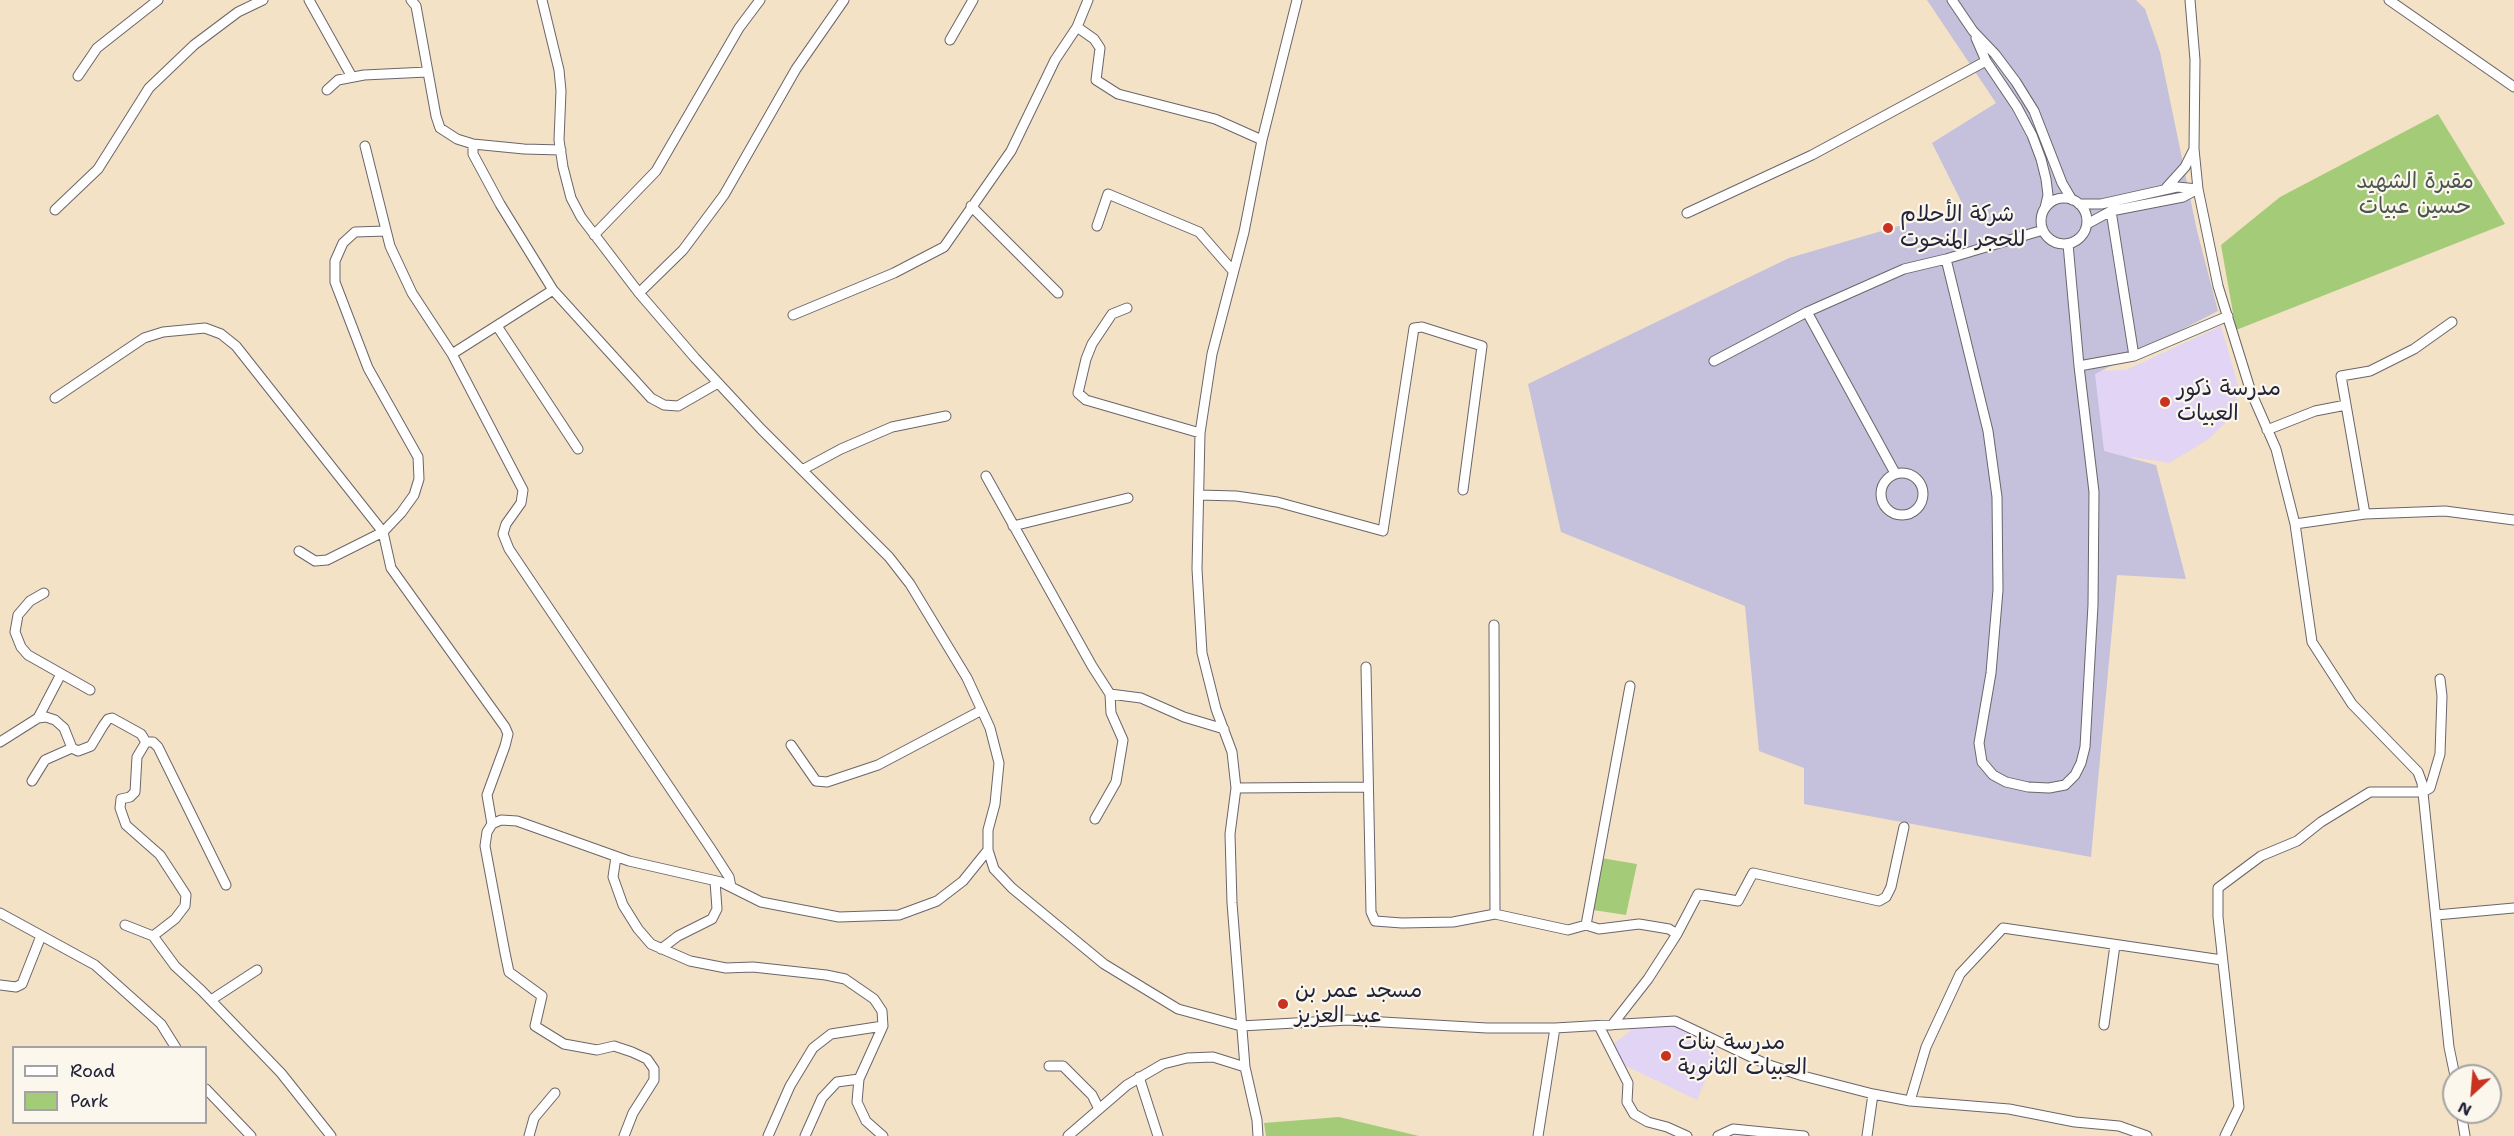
<!DOCTYPE html>
<meta charset="utf-8">
<style>
body{margin:0}
#map{position:relative;width:2514px;height:1136px;overflow:hidden;background:#f3e2c5;font-family:"Shantell Sans",sans-serif}
canvas{display:block}
.legend{position:absolute;left:12px;top:1046px;width:195px;height:78px;box-sizing:border-box;background:#fbf7ec;border:2px solid #a4a2a5;margin:0;padding:8px 10px;list-style:none;font-size:18px;color:#22223b}
.legend li{display:flex;align-items:center;gap:12px;height:30px}
.legend b{width:30px;border:2px solid #a4a2a5}
.north{position:absolute;left:2442px;top:1064px;width:60px;height:60px;box-sizing:border-box;background:#fbf7ec;border:2px solid #a4a2a5;border-radius:50%;rotate:206deg;font-size:16px;font-weight:700;line-height:24px;text-align:center;color:#22223b}
.north::after{content:'';display:block;margin:auto;width:21px;height:27px;background:#c8321e;clip-path:polygon(50% 0,100% 100%,50% 72%,0 100%)}
</style>
<div id="map">
<canvas width="2514" height="1136"></canvas>
<ul class="legend">
<li><b style="height:8px;background:#fff"></b>Road</li>
<li><b style="height:16px;background:#a4cc78"></b>Park</li>
</ul>
<div class="north">N</div>
</div>
<script>
const g = document.querySelector('canvas').getContext('2d');
g.lineJoin = 'round';
function fill(path, color) {
  g.fillStyle = color;
  g.fill(path, 'evenodd');
}
function toPath(rows) {
  const path = new Path2D();
  for (const r of rows) {
    if (r.length === 3) {
      path.moveTo(r[0] + r[2], r[1]);
      path.arc(r[0], r[1], r[2], 0, 2 * Math.PI);
      continue;
    }
    path.moveTo(r[0], r[1]);
    for (let i = 2; i < r.length; i += 2) path.lineTo(r[i], r[i + 1]);
  }
  return path;
}
function stroke(path, color, width, dash) {
  g.strokeStyle = color;
  g.lineWidth = width;
  g.lineCap = dash ? 'butt' : 'round';
  g.setLineDash(dash || []);
  g.stroke(path);
}
function drawText(font, color, halo, rows, align = 'center') {
  g.font = font + ' "Shantell Sans","Playpen Sans Arabic",sans-serif';
  g.lineWidth = 4.5;
  g.setLineDash([]);
  g.textBaseline = 'middle';
  g.strokeStyle = halo;
  g.fillStyle = color;
  for (const [text, x, y, turn = 0] of rows) {
    g.save();
    g.translate(x, y);
    g.rotate((+turn || 0) * Math.PI / 180);
    g.textAlign = isNaN(turn) ? turn : align;
    if (halo) g.strokeText(text, 0, 0);
    g.fillText(text, 0, 0);
    g.restore();
  }
}
const built = toPath([
 [2221,326,2239,389,2233,415,2209,439,2169,463,2133,457,2099,460,2091,371,2126,370],
 [1672,1025,1718,1050,1697,1100,1620,1063,1612,1045,1633,1029]
]);
const industrial = toPath([
 [1927,0,2136,0,2145,9,2160,52,2197,231,2218,311,2095,374,2104,451,2156,465,2186,579,2117,575,2091,857,1804,804,1804,768,1759,751,1745,606,1561,532,1528,384,1789,258,1964,207,1932,143,1996,103]
]);
const green = toPath([
 [2438,114,2505,224,2236,330,2221,245,2280,197],
 [1601,858,1637,864,1626,915,1593,910],
 [1339,1117,1419,1136,1266,1136,1264,1123]
]);
const minor = toPath([
 [309,0,352,77],
 [411,0,416,6,436,116,440,128,457,139,473,144,524,149,561,150],
 [542,0,559,70,561,91,559,140,563,167,571,198,581,217,639,293,695,358,761,429,889,557,910,584,967,678,990,728,999,763,995,804,988,830,988,850,994,869,1012,888,1104,964,1178,1009,1241,1026,1348,1020,1487,1028,1555,1028,1675,1021,1766,1064,1803,1076,1873,1094,1910,1101,2009,1109,2075,1122,2119,1126,2147,1136],
 [1952,0,1973,31,1995,54,2016,82,2034,111,2062,183,2072,200],
 [2190,0,2195,60,2194,149,2198,189,2218,286,2251,392,2276,449,2295,524,2312,642,2352,704,2418,772,2422,783,2449,1047,2455,1076],
 [2389,0,2514,87],
 [1077,27,1094,39,1100,48,1096,80,1118,94,1215,119,1262,140],
 [1976,38,1986,61,2017,107,2032,135,2041,159,2046,179,2048,195,2045,208],
 [950,40,973,0],
 [78,76,97,48,158,0],
 [327,90,338,80,364,75,427,72],
 [473,144,473,154,500,204,553,290,651,398,664,405,678,406,718,383],
 [365,146,390,246,412,293,452,354,523,490,521,503,506,524,503,534,509,549,711,849,729,877,731,887],
 [2166,188,2185,167,2193,151],
 [2064,221,23],
 [2079,204,2101,204,2177,187,2198,189],
 [971,206,1058,293],
 [55,210,98,169,149,88,194,45,238,12,263,0],
 [2111,211,2134,356],
 [1687,213,1812,155,1986,61],
 [2087,224,2111,211,2183,197,2196,190],
 [1097,226,1108,194,1199,232,1233,271],
 [594,235,656,171,739,28,760,0],
 [1946,259,1988,431,1997,497,1998,590,1991,673,1979,743,1982,762,1993,775,2006,782,2028,787,2049,788,2065,785,2075,775,2081,763,2085,747,2093,605,2094,492,2079,366,2068,244],
 [639,293,683,250,724,195,796,69,844,0],
 [1127,308,1112,314,1092,344,1086,359,1078,393,1086,400,1200,433],
 [1807,312,1895,473],
 [793,315,894,273,944,247,1011,151,1055,60,1077,27,1088,0],
 [497,326,578,449],
 [452,354,553,290],
 [1714,361,1807,312,1904,269,1946,259,2043,230],
 [2079,366,2134,356,2228,316],
 [55,398,144,338,163,332,205,328,221,334,236,346,383,532,391,568,505,727,508,734,505,746,487,795,492,824],
 [2267,430,2315,411,2346,405],
 [802,470,841,449,892,427,946,416],
 [1902,494,21],
 [986,476,1092,666,1110,694,1111,713,1123,740,1116,782,1095,819],
 [1199,495,1236,496,1277,502,1383,531,1414,328,1422,327,1482,346,1463,490],
 [2365,514,2341,376,2370,371,2414,349,2452,322],
 [2295,524,2365,514,2445,511,2514,520],
 [1013,526,1128,498],
 [299,551,315,561,327,560,383,532,401,513,414,495,419,479,418,457,368,368,335,282,335,261,343,243,355,232,386,231],
 [44,593,30,601,18,615,15,632,21,647,28,655,90,690],
 [1494,625,1495,914],
 [1366,667,1371,912,1375,921,1402,923,1453,922,1495,914,1568,930,1586,925,1599,929,1639,924,1669,929,1677,934],
 [1110,694,1141,698,1184,717,1224,729],
 [38,718,61,674],
 [0,742,38,718,46,717,55,720,64,728,72,748,78,751,91,746,103,726,108,719,112,718,141,734,146,742],
 [791,745,816,781,827,782,878,765,982,710],
 [32,781,45,760,72,748],
 [1236,788,1368,787],
 [616,857,613,877,623,905,638,929,651,944,690,961,726,968,753,967,826,975,845,979,874,999,882,1011,883,1026,859,1079,857,1102,866,1121,883,1136],
 [0,913,95,965,161,1024,176,1048],
 [2436,915,2514,908],
 [125,925,153,936,175,966,202,991,281,1073,331,1136],
 [1586,925,1630,686],
 [153,936,175,919,185,906,186,895,160,855,126,825,120,808,121,799,130,797,135,792,137,757,146,742,153,742,158,747,226,885],
 [661,949,678,936,712,919,717,909,715,881],
 [0,985,16,987,22,984,41,936],
 [211,1000,257,970],
 [1612,1025,1648,979,1677,934,1698,894,1738,901,1753,873,1879,901,1886,897,1891,887,1904,827],
 [2104,1025,2115,945],
 [1599,1026,1628,1083,1627,1102,1634,1114,1648,1122,1667,1127,1687,1136],
 [1049,1066,1063,1066,1092,1095,1099,1109],
 [1139,1077,1158,1136],
 [206,1089,251,1136],
 [1910,1101,1926,1047,1960,974,2003,928,2222,960],
 [2461,1112,2465,1136],
 [529,1136,534,1118,555,1093],
 [624,1136,633,1113,654,1080,654,1069,647,1059,632,1052,614,1046,597,1050,564,1044,535,1026,542,996,509,972,505,953,485,846,487,832,492,824,501,820,517,821,629,861,721,882,761,902,839,917,899,915,937,901,963,881,988,850],
 [768,1136,790,1086,813,1048,831,1034,883,1026],
 [805,1136,822,1098,837,1082,859,1079],
 [1068,1136,1127,1085,1163,1064,1187,1058,1213,1057,1245,1067],
 [1258,1136,1257,1120,1245,1067,1232,903,1230,834,1236,788,1232,752,1216,709,1202,653,1197,569,1200,433,1212,354,1244,232,1262,140,1297,0],
 [1538,1136,1555,1028],
 [1718,1136,1733,1129,1804,1136],
 [1867,1136,1873,1094],
 [2225,1136,2239,1107,2218,917,2218,888,2261,856,2297,841,2321,822,2370,792,2423,792,2430,788,2440,754,2442,696,2440,679]
]);
const markers = [
 [1888,228,6,"#c8321e"],
 [2165,402,6,"#c8321e"],
 [1283,1004,6,"#c8321e"],
 [1666,1056,6,"#c8321e"]
];
const parkNames = [
 ["مقبرة الشهيد",2415,182],
 ["حسين عبيات",2415,207]
];
const poiNames = [
 ["شركة الأحلام",1900,215],
 ["للحجر المنحوت",1900,240],
 ["مدرسة ذكور",2177,389],
 ["العبيات",2177,414],
 ["مسجد عمر بن",1295,991],
 ["عبد العزيز",1295,1016],
 ["مدرسة بنات",1678,1043],
 ["العبيات الثانوية",1678,1068]
];
fill(built, '#e1d4f4');
fill(industrial, '#c5c0db');
fill(green, '#a4cc78');
stroke(minor, '#6b656b', 11);
stroke(minor, '#fff', 9);
for (const [x, y, r, color] of markers) {
  const dot = new Path2D();
  dot.arc(x, y, r, 0, 2 * Math.PI);
  g.fillStyle = color;
  g.fill(dot);
  stroke(dot, '#fbf7ec', 2);
}
drawText('22px', '#49554d', '#fbf7ec', parkNames);
drawText('22px', '#22223b', '#fbf7ec', poiNames, 'left');
</script>
